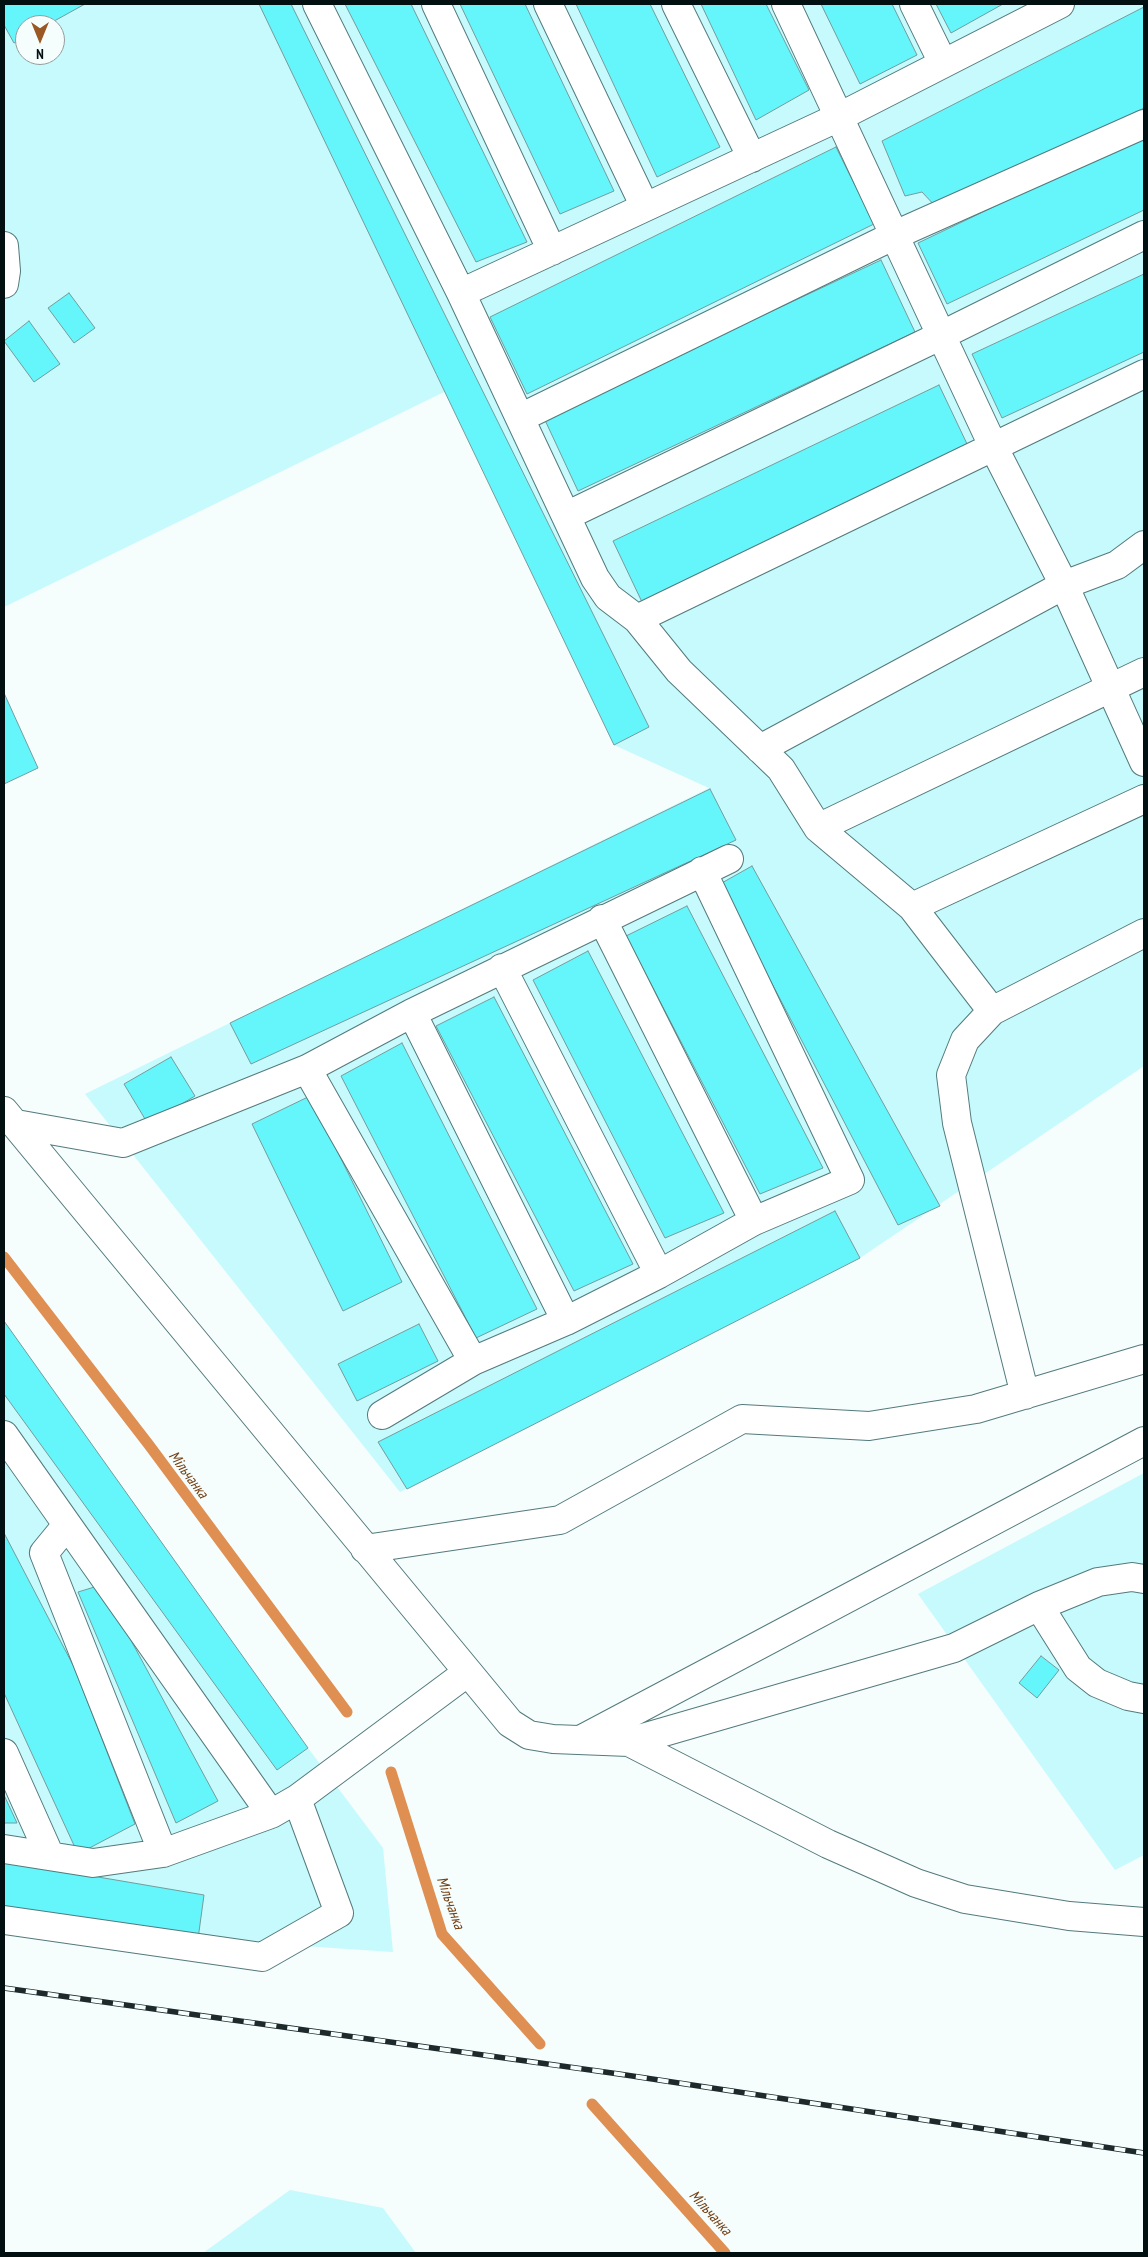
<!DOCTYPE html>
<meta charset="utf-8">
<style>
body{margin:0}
#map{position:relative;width:1148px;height:2257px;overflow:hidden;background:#f5fdfd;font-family:"PT Sans Narrow",sans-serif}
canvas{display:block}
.frame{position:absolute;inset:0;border:5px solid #031011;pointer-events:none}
.north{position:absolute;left:15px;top:15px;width:50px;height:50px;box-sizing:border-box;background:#f5fdfd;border:1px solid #949e9f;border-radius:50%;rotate:180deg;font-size:14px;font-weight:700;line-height:20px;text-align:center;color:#031011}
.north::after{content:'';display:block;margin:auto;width:18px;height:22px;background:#9a5924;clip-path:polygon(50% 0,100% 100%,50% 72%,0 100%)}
</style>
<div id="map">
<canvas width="1148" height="2257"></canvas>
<div class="frame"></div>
<div class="north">N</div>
</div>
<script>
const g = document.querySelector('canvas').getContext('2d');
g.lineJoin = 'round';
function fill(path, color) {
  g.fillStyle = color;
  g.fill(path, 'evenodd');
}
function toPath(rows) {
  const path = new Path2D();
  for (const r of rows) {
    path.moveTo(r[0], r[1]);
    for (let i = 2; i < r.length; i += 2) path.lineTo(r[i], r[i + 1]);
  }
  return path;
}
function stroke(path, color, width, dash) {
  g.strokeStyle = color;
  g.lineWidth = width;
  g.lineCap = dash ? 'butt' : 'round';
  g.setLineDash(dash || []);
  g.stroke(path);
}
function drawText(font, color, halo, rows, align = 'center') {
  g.font = font + ' "PT Sans Narrow",sans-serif';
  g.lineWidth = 4.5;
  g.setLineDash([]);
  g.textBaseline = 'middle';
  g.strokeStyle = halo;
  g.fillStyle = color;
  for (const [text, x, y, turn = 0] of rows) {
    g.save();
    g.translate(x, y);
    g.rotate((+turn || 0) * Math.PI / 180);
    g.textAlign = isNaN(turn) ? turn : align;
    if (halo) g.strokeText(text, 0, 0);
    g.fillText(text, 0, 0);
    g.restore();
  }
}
const built = toPath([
 [4,4,1144,4,1144,1066,860,1258,400,1492,85,1094,709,788,614,745,446,391,4,607],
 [25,25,55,25,55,55,25,55],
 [4,1321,308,1748,383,1848,393,1952,198,1939,4,1907],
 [1144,1473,1144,1855,1115,1870,918,1594],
 [290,2190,383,2208,416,2253,203,2253]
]);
const stream = toPath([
 [4,1257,149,1445,347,1712],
 [391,1772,442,1934,540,2044],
 [592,2104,725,2253]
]);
const building = toPath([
 [4,4,85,4,47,25,25,25,25,37,14,43,4,25,4,4],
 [259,4,291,4,649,727,614,745,259,4],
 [345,4,411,4,527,242,476,262,345,4],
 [460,4,525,4,614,191,560,214,460,4],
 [576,4,650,4,720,147,657,177,576,4],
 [701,4,766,4,809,90,756,120,701,4],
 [821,4,892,4,917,55,860,84,821,4],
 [936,4,1003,4,951,33,936,4],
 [1144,7,1144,108,937,208,922,192,905,196,882,141,1144,7],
 [1144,135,1144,210,947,304,918,243,1144,135],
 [836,147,874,224,527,394,490,317,836,147],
 [881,260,915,332,578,491,544,418,881,260],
 [1144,274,1144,352,1002,418,972,354,1144,274],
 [69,293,95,328,74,343,48,308,69,293],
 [29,321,60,364,34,382,4,341,29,321],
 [939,385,968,446,642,602,613,541,939,385],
 [4,693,38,768,4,784,4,693],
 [710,789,736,840,251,1064,230,1023,710,789],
 [752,866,940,1206,898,1225,720,884,752,866],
 [687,906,823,1168,760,1194,626,936,687,906],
 [588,951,724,1213,665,1238,533,980,588,951],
 [494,997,633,1264,574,1291,436,1026,494,997],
 [402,1043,537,1309,476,1338,341,1076,402,1043],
 [171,1057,195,1096,148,1124,124,1084,171,1057],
 [310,1096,402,1282,343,1311,252,1124,310,1096],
 [835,1211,860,1258,407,1489,378,1442,835,1211],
 [4,1321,308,1748,277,1770,4,1394,4,1321],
 [419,1324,438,1361,357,1401,338,1364,419,1324],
 [4,1533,74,1667,135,1824,78,1854,4,1693,4,1533],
 [101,1585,218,1801,176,1823,78,1592,101,1585],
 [1041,1656,1059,1670,1037,1698,1019,1683,1041,1656],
 [4,1795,17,1823,4,1823,4,1795],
 [4,1861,204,1895,198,1939,4,1907,4,1861]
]);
const minor = toPath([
 [317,4,461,293,595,578,608,597,637,619,679,671,781,769,818,828,1144,672],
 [436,4,552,251],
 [548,4,645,207],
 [676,4,752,158],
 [914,4,943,63],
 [4,246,6,271,4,284],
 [461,293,839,117,1060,4],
 [520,418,895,235,1144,124],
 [566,516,942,335,1144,235],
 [1144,545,1117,565,1064,585,1144,762],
 [637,619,1144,374],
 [760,749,1064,585,994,448,786,4],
 [818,828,912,907,992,1011,1144,933],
 [912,907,1144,799],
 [602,919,754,1221],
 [502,968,659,1274],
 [992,1011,965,1040,951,1075,957,1123,1025,1395],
 [412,1013,566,1321],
 [307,1069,473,1361],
 [4,1111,468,1672,297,1799,271,1814,163,1853,93,1863,4,1849],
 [16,1124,123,1143,307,1069,412,1013,729,859],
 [382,1415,473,1361,566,1321,659,1274,754,1221,850,1180,702,871],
 [4,1435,271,1814],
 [67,1525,44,1553,163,1853],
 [365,1549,560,1520,742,1419,869,1426,976,1409,1144,1359],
 [1039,1606,1078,1668,1097,1683,1128,1696,1144,1699],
 [468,1672,510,1723,529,1735,553,1739,629,1742,954,1648,1039,1606,1098,1582,1132,1577,1144,1579],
 [582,1739,1144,1441],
 [629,1742,828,1844,916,1883,965,1899,1069,1916,1144,1922],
 [4,1753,50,1856],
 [4,1920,262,1957,339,1913,297,1799]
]);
const rail = toPath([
 [4,1988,619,2074,1144,2153]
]);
const waterNames = [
 ["Мільчанка",188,1475,53],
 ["Мільчанка",450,1903,70],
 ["Мільчанка",710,2213,48]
];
fill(built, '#c6fafc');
stroke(stream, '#df8f52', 11);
fill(building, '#65f6fc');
stroke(building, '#759c9d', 1);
stroke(minor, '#547a7c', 30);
stroke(minor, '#fff', 28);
stroke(rail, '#1d292a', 5.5);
stroke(rail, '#f5fdfd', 4, [11]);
drawText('italic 15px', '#743f12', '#f5fdfd', waterNames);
</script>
